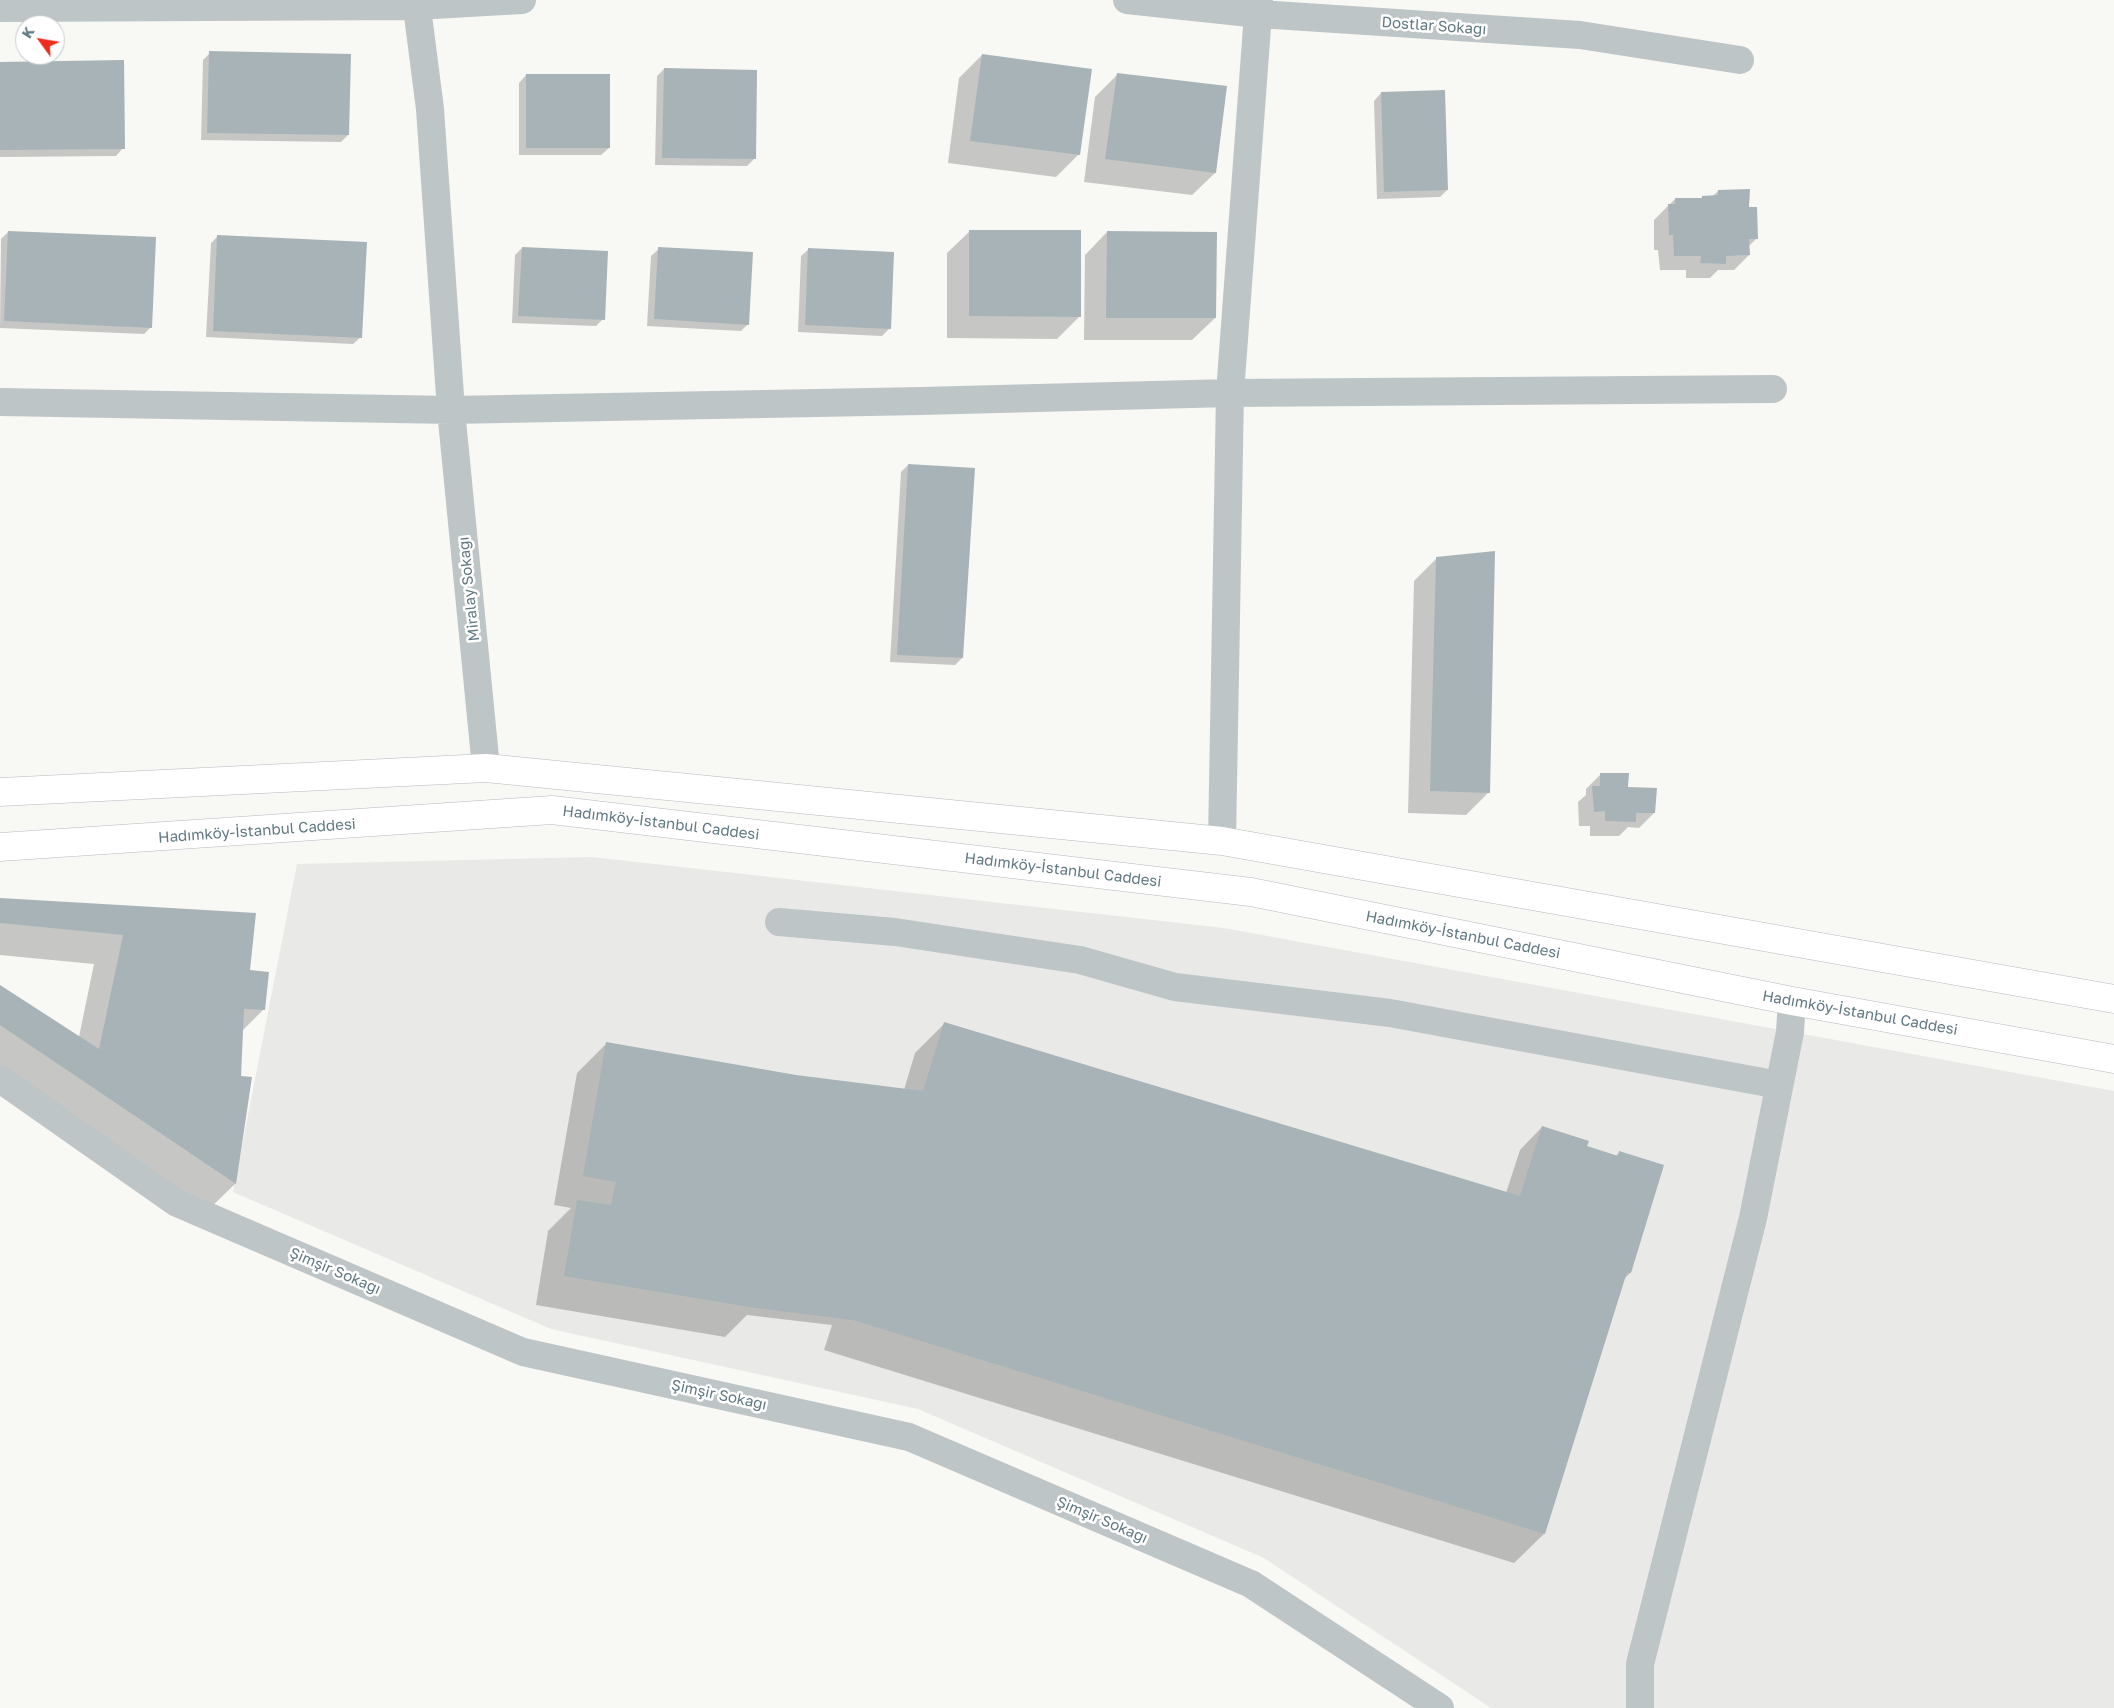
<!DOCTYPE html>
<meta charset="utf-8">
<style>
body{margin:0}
#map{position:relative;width:2114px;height:1708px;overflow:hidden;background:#f8f8f5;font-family:"Golos Text",sans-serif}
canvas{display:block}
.north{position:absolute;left:15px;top:15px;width:50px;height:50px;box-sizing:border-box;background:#fff;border:1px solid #c0c9cd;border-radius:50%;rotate:302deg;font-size:14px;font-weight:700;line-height:20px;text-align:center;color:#617982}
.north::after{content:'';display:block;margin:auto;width:18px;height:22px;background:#ed2c1f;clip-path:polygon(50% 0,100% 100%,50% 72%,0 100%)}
</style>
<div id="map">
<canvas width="2114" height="1708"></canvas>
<div class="north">K</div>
</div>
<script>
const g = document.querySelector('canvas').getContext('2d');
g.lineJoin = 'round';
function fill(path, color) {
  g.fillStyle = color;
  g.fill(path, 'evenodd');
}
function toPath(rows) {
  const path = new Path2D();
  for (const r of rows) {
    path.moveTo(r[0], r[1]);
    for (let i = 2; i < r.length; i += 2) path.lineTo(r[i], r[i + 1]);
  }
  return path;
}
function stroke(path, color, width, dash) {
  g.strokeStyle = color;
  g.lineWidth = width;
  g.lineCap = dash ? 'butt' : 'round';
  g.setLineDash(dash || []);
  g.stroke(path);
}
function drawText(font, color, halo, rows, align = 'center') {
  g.font = font + ' "Golos Text",sans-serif';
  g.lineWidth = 5;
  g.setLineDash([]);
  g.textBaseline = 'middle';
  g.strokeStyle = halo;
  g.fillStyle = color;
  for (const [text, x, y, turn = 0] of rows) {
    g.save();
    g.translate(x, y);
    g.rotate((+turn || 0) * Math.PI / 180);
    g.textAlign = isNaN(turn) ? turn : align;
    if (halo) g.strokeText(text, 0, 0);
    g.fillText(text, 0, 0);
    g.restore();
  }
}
const built = toPath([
 [592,857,1224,928,2114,1091,2114,1708,1491,1708,1264,1558,918,1409,551,1329,233,1192,297,864]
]);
const shadow = toPath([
 [210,53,348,135,341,142,201,140,203,60],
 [982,55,1079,154,1056,177,948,163,959,78],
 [0,63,123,148,116,156,0,157],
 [664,69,754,159,747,166,655,165,657,76],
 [1118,74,1215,173,1192,195,1084,182,1095,97],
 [526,75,609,148,601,155,519,155,519,83],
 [1381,93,1447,190,1440,197,1377,199,1374,101],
 [1718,191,1748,209,1756,239,1748,247,1749,255,1734,270,1718,270,1710,278,1686,278,1686,270,1660,270,1658,250,1654,250,1654,220,1675,199,1701,199,1713,196],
 [970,231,1079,317,1057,339,947,338,947,253],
 [8,232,151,327,144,334,0,328,1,239],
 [1107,232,1215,318,1192,340,1084,340,1085,255],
 [218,236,361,337,353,344,206,337,211,243],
 [522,248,603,319,596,326,512,323,515,255],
 [659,249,748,324,741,331,647,326,651,256],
 [809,249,889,329,882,336,798,332,801,256],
 [908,465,962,658,955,665,890,662,901,472],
 [1437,558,1488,793,1466,815,1408,813,1414,581],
 [1601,774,1627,788,1654,813,1639,828,1628,827,1619,836,1590,836,1590,826,1579,826,1578,802,1586,795,1586,789],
 [0,899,249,971,264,1009,242,1031,239,1077,251,1078,235,1184,205,1213,0,1074,0,987,79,1037,94,964,0,955],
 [945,1023,1506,1193,1520,1150,1542,1127,1586,1147,1616,1156,1620,1152,1663,1166,1630,1273,1624,1279,1544,1534,1514,1563,824,1350,832,1325,747,1315,725,1337,536,1305,548,1231,571,1208,554,1205,577,1073,606,1044,796,1076,904,1090,915,1053]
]);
const building = toPath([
 [209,51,351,54,349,135,207,133],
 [982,54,1092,69,1080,155,970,141],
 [124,60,125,149,0,150,0,62],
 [664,68,757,70,756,159,662,158],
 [1117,73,1227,86,1216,173,1105,159],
 [526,74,610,74,610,148,526,148],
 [1445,90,1448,190,1384,192,1381,92],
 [1750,189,1749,207,1757,207,1758,239,1749,239,1750,255,1726,256,1726,264,1700,263,1701,256,1674,256,1673,235,1669,235,1668,204,1675,204,1675,198,1702,198,1702,196,1718,195,1718,190],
 [969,230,1081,230,1081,317,969,316],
 [8,231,156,237,152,328,4,321],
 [1107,231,1217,232,1216,318,1106,318],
 [217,235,367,242,362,338,213,331],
 [522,247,608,251,605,320,518,316],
 [658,247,753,252,749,325,654,319],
 [808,248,894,252,891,329,805,325],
 [908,464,975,468,963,658,897,655],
 [1495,551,1490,793,1430,791,1436,557],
 [1600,773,1629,773,1628,787,1657,788,1655,813,1636,813,1636,822,1605,821,1605,811,1594,812,1592,786,1600,786],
 [0,898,256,913,250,970,269,972,265,1010,244,1009,241,1076,252,1077,236,1184,0,1025,0,985,99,1049,123,935,0,923],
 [944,1022,1520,1196,1542,1126,1589,1141,1587,1146,1618,1156,1619,1151,1664,1165,1631,1273,1627,1272,1545,1534,853,1320,756,1308,564,1276,577,1200,611,1205,616,1182,583,1176,606,1042,796,1075,923,1091]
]);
const minor = toPath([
 [416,0,430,109,451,410,486,768],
 [1127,0,1259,14,1580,35,1740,60],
 [0,8,416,6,522,0],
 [0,402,451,410,921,401,1230,393,1773,389],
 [1222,841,1230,393,1259,0],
 [779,922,895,932,1080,960,1175,987,1390,1013,1779,1085],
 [0,1079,177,1203,523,1352,909,1437,1251,1584,1440,1708],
 [1640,1708,1640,1664,1753,1218,1790,1032,1792,1001]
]);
const major = toPath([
 [0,792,486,768,1222,841,2114,999],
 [0,847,552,810,1251,892,1792,1001,2114,1059]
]);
const streetNames = [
 ["Dostlar Sokağı",1434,26,4],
 ["Miralay Sokağı",469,589,-96],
 ["Hadımköy-İstanbul Caddesi",661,823,7],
 ["Hadımköy-İstanbul Caddesi",257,831,-4],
 ["Hadımköy-İstanbul Caddesi",1063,870,7],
 ["Hadımköy-İstanbul Caddesi",1463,935,11],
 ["Hadımköy-İstanbul Caddesi",1860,1013,10],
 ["Şimşir Sokağı",335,1271,23],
 ["Şimşir Sokağı",719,1395,12],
 ["Şimşir Sokağı",1102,1520,23]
];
fill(built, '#e9e9e8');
fill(shadow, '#0003');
fill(building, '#a7b3b7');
stroke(major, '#b3babd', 29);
stroke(minor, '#bec5c7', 28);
stroke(major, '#fff', 28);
drawText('15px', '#617982', '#fff', streetNames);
</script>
